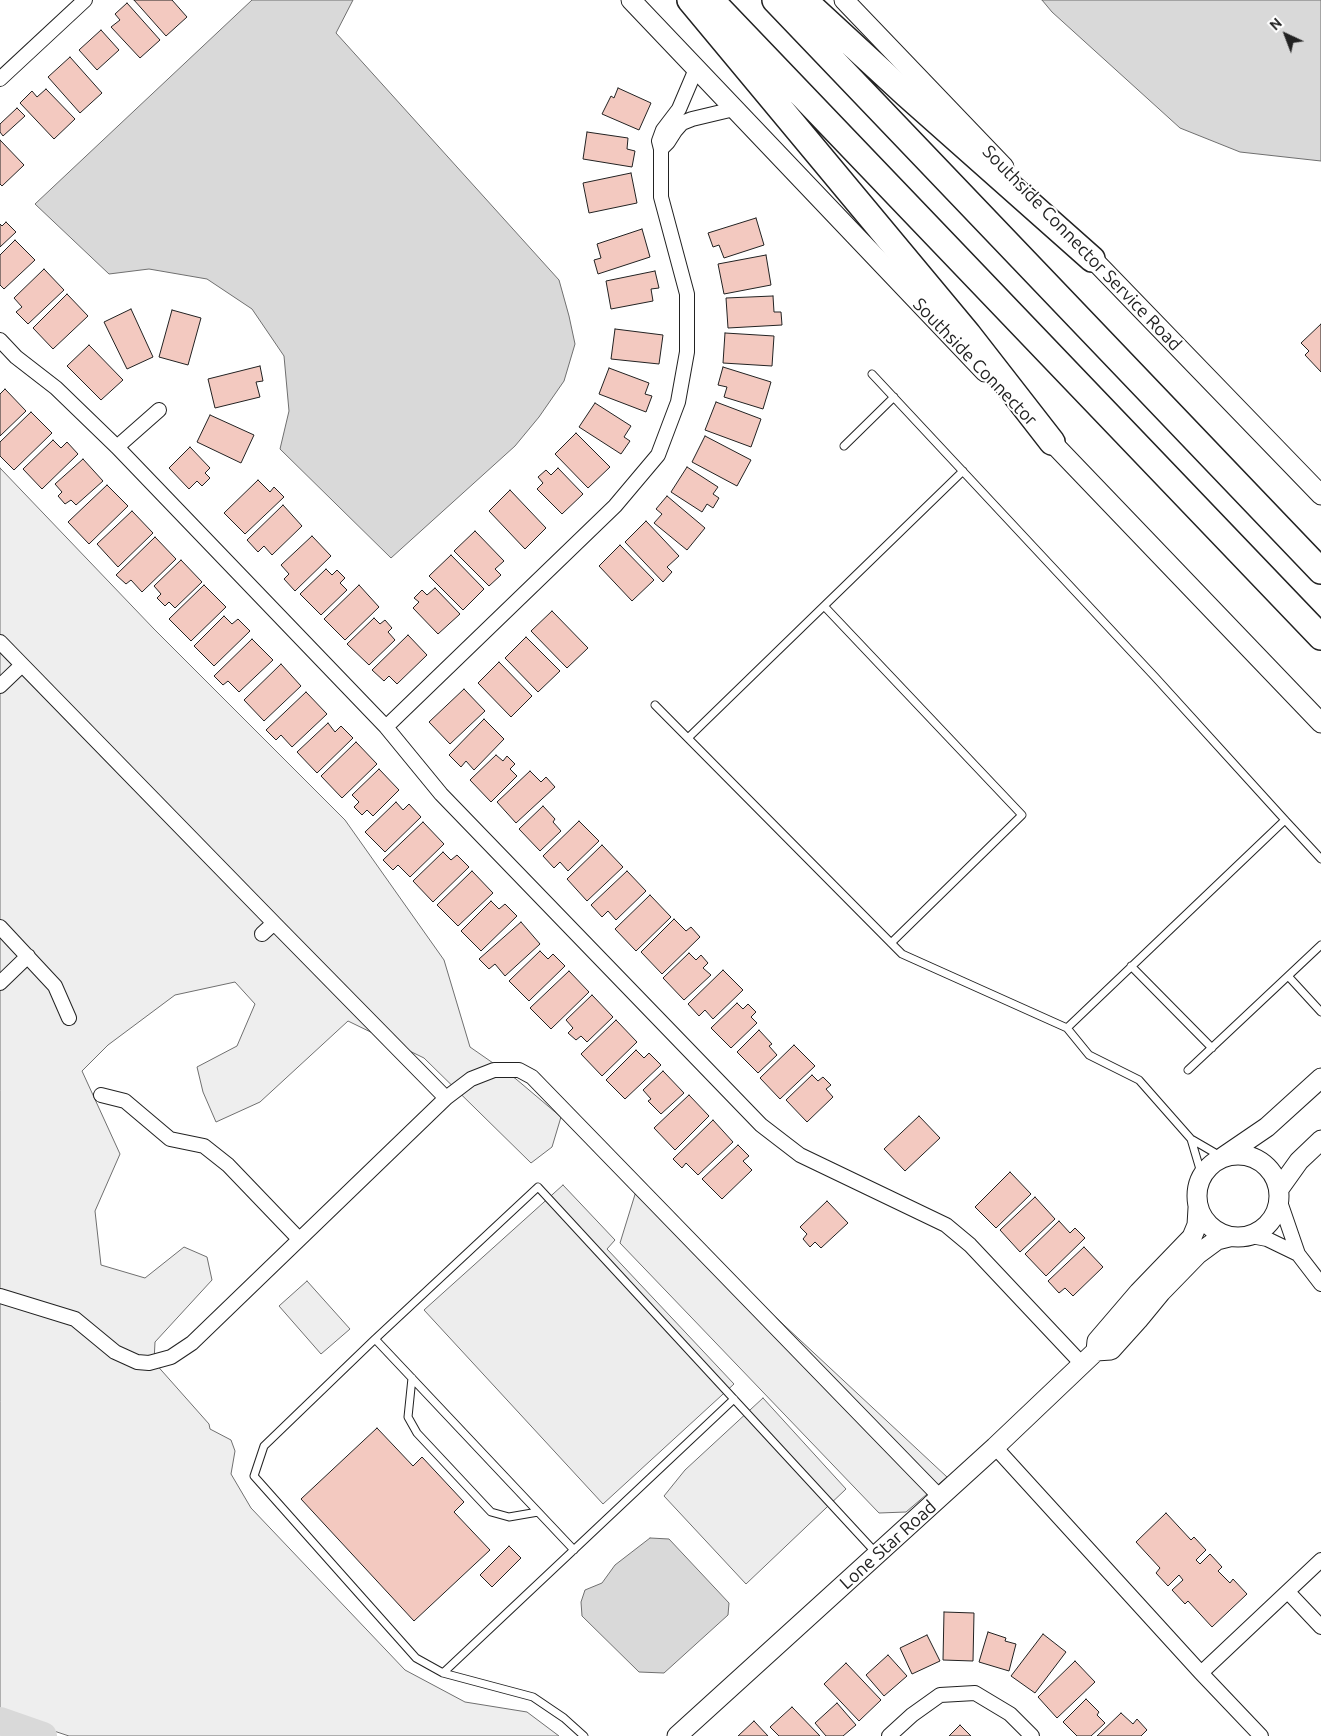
<!DOCTYPE html>
<style>
body{margin:0}
#map{position:relative;width:1321px;height:1736px;overflow:hidden;background:#fff;font-family:Ubuntu,sans-serif}
canvas{display:block}
.north{position:absolute;left:1261px;top:10px;width:50px;height:50px;-webkit-text-stroke:4px #fff;paint-order:stroke;rotate:317deg;font-size:14px;font-weight:700;line-height:20px;text-align:center;color:#222}
.north::after{content:'';display:block;margin:auto;width:18px;height:22px;background:#222;clip-path:polygon(50% 0,100% 100%,50% 72%,0 100%)}
</style>
<div id="map">
<canvas width="1321" height="1736"></canvas>
<div class="north">N</div>
</div>
<script>
const g = document.querySelector('canvas').getContext('2d');
g.lineJoin = 'round';
function fill(path, color) {
  g.fillStyle = color;
  g.fill(path, 'evenodd');
}
function toPath(rows) {
  const path = new Path2D();
  for (const r of rows) {
    if (r.length === 3) {
      path.moveTo(r[0] + r[2], r[1]);
      path.arc(r[0], r[1], r[2], 0, 2 * Math.PI);
      continue;
    }
    path.moveTo(r[0], r[1]);
    for (let i = 2; i < r.length; i += 2) path.lineTo(r[i], r[i + 1]);
  }
  return path;
}
function stroke(path, color, width, dash) {
  g.strokeStyle = color;
  g.lineWidth = width;
  g.lineCap = dash ? 'butt' : 'round';
  g.setLineDash(dash || []);
  g.stroke(path);
}
function drawText(font, color, halo, rows, align = 'center') {
  g.font = font + ' Ubuntu,sans-serif';
  g.lineWidth = 4;
  g.setLineDash([]);
  g.textBaseline = 'middle';
  g.strokeStyle = halo;
  g.fillStyle = color;
  for (const [text, x, y, turn = 0] of rows) {
    g.save();
    g.translate(x, y);
    g.rotate((+turn || 0) * Math.PI / 180);
    g.textAlign = isNaN(turn) ? turn : align;
    if (halo) g.strokeText(text, 0, 0);
    g.fillText(text, 0, 0);
    g.restore();
  }
}
const green = toPath([
 [0,468,154,629,345,820,444,960,470,1047,516,1079,561,1117,552,1147,531,1163,424,1058,348,1021,260,1102,216,1122,203,1092,197,1067,237,1046,255,1004,235,982,175,995,108,1045,82,1071,120,1154,95,1211,101,1265,145,1278,184,1247,207,1257,212,1280,155,1342,154,1362,209,1424,210,1429,231,1440,235,1451,231,1474,251,1508,405,1670,465,1702,527,1712,559,1736,69,1736,0,1713,0,468],
 [637,1188,947,1477,906,1512,879,1513,620,1243,637,1188],
 [307,1281,350,1329,321,1354,279,1306,307,1281]
]);
const parking = toPath([
 [563,1185,615,1240,607,1249,734,1384,603,1504,424,1310,563,1185],
 [763,1398,846,1489,746,1584,664,1496,685,1470,763,1398]
]);
const water = toPath([
 [252,0,353,0,336,33,559,280,569,316,575,344,564,381,539,417,515,446,391,558,280,449,289,411,284,356,252,309,207,279,149,269,109,274,35,204,252,0],
 [1042,0,1321,0,1321,161,1240,152,1180,128,1052,12,1042,0],
 [650,1538,669,1539,729,1603,728,1615,664,1673,639,1672,582,1616,581,1602,585,1590,602,1583,615,1565,650,1538]
]);
const river = toPath([
 [0,1721,43,1736]
]);
const building = toPath([
 [134,0,172,0,187,17,166,36,134,0],
 [127,3,160,40,140,58,111,27,120,20,115,14,127,3],
 [101,30,119,50,97,70,79,50,101,30],
 [70,57,102,93,80,113,48,77,70,57],
 [618,88,651,103,639,130,602,114,611,96,614,98,618,88],
 [46,89,75,119,54,139,20,103,32,91,37,97,46,89],
 [17,108,25,116,3,136,0,132,0,124,17,108],
 [587,132,628,138,627,149,635,151,632,167,583,159,587,132],
 [0,140,24,165,2,186,0,184,0,140],
 [631,173,637,203,589,213,583,183,631,173],
 [756,218,764,245,724,258,719,245,713,247,708,233,756,218],
 [6,222,16,232,0,247,0,224,2,226,6,222],
 [642,229,650,257,598,274,594,260,601,258,597,244,642,229],
 [15,240,35,260,4,289,0,285,0,255,15,240],
 [766,255,771,285,724,294,718,264,766,255],
 [44,269,64,290,28,324,16,312,22,307,14,298,44,269],
 [655,271,659,288,651,289,653,301,611,309,606,281,655,271],
 [67,294,88,316,53,349,33,328,67,294],
 [773,296,774,312,781,312,782,325,728,328,726,298,773,296],
 [131,309,153,357,127,369,104,322,131,309],
 [172,310,201,318,188,365,159,357,172,310],
 [1321,324,1321,372,1305,355,1309,351,1301,343,1321,324],
 [615,329,663,335,659,364,611,359,615,329],
 [725,333,774,336,772,366,723,363,725,333],
 [89,345,123,380,101,400,67,366,89,345],
 [260,366,263,381,256,382,260,397,215,408,208,379,260,366],
 [723,367,771,382,763,409,724,397,727,387,718,385,723,367],
 [609,368,649,383,645,394,652,396,646,412,599,394,609,368],
 [5,389,26,411,0,436,0,394,5,389],
 [716,402,761,419,751,447,705,430,716,402],
 [595,403,631,426,624,437,630,441,621,454,579,427,595,403],
 [31,412,52,433,14,470,0,456,0,442,31,412],
 [210,415,254,435,241,463,197,442,210,415],
 [576,433,610,467,588,488,555,454,576,433],
 [705,436,751,460,737,486,692,462,705,436],
 [53,440,61,448,67,442,78,454,42,489,23,469,53,440],
 [190,447,210,468,205,473,210,478,202,486,197,481,189,489,169,468,190,447],
 [83,459,103,481,76,505,71,500,65,504,58,496,62,492,55,484,83,459],
 [687,467,718,487,713,494,719,498,713,508,707,504,702,512,671,492,687,467],
 [558,468,583,494,562,514,537,489,543,483,538,477,546,470,551,475,558,468],
 [258,480,270,492,274,487,284,497,245,534,224,513,258,480],
 [107,485,128,506,89,544,68,522,107,485],
 [510,490,546,528,525,549,489,511,510,490],
 [667,496,705,528,687,550,654,523,662,514,656,509,667,496],
 [283,505,302,526,272,555,264,546,258,552,247,540,283,505],
 [132,511,153,533,118,567,97,544,132,511],
 [646,521,679,556,667,567,672,572,663,582,625,542,646,521],
 [475,531,504,561,495,569,501,575,489,586,454,551,475,531],
 [312,536,331,556,295,591,284,579,289,574,281,565,312,536],
 [155,537,176,559,142,592,131,580,126,584,116,575,155,537],
 [620,545,654,580,632,601,599,566,620,545],
 [451,555,484,589,463,610,429,576,451,555],
 [181,560,202,582,175,608,169,602,165,606,157,598,161,594,154,586,181,560],
 [326,569,332,575,337,570,345,578,340,583,347,590,321,615,300,594,326,569],
 [204,585,226,607,191,641,169,619,204,585],
 [359,585,379,607,345,640,324,619,359,585],
 [435,588,460,614,438,634,413,608,419,602,414,598,422,590,427,595,435,588],
 [552,611,588,648,567,668,531,631,552,611],
 [224,616,232,624,238,619,250,631,214,666,194,646,224,616],
 [374,618,380,624,385,620,392,628,388,632,395,640,369,665,347,644,374,618],
 [408,635,427,655,397,684,389,676,384,681,372,670,408,635],
 [526,637,560,671,538,692,505,658,526,637],
 [252,639,273,660,239,692,228,681,223,685,214,676,252,639],
 [499,662,532,696,511,717,478,683,499,662],
 [281,664,301,686,264,721,244,700,281,664],
 [464,689,485,711,450,744,429,722,464,689],
 [306,692,327,714,292,747,281,735,276,740,266,730,306,692],
 [484,719,504,739,474,770,466,761,461,767,449,755,484,719],
 [328,723,335,732,341,726,353,738,317,773,297,752,328,723],
 [356,742,377,764,342,798,321,776,356,742],
 [496,755,503,761,507,756,515,764,510,769,517,776,491,802,470,780,496,755],
 [379,769,399,790,373,816,367,810,362,815,354,807,359,802,352,795,379,769],
 [530,771,541,782,546,777,555,787,516,823,497,802,530,771],
 [396,802,403,810,409,804,421,817,385,852,365,832,396,802],
 [543,806,555,819,553,822,561,831,540,851,519,829,543,806],
 [579,821,599,841,568,871,560,862,554,868,543,856,579,821],
 [423,822,444,844,410,877,398,865,393,870,383,860,423,822],
 [602,845,623,867,587,901,567,879,602,845],
 [443,852,451,860,457,855,469,867,433,902,413,881,443,852],
 [472,871,493,893,458,926,437,905,472,871],
 [627,871,646,891,616,920,608,911,602,917,591,905,627,871],
 [650,895,671,917,636,951,615,929,650,895],
 [491,901,499,909,505,904,517,916,481,951,461,931,491,901],
 [674,919,686,931,691,927,700,937,662,974,641,952,674,919],
 [521,922,540,944,505,976,495,964,489,969,479,959,521,922],
 [540,951,548,959,553,954,565,966,529,1001,509,981,540,951],
 [689,953,696,960,701,955,708,963,703,968,711,975,684,1000,663,978,689,953],
 [723,970,743,990,713,1019,705,1010,699,1016,688,1004,723,970],
 [569,971,589,992,551,1029,530,1008,569,971],
 [592,995,613,1017,587,1042,581,1036,576,1040,568,1033,573,1028,566,1020,592,995],
 [737,1003,743,1009,748,1004,756,1012,751,1017,757,1023,731,1048,711,1028,737,1003],
 [616,1020,637,1042,602,1076,581,1054,616,1020],
 [759,1030,772,1044,769,1046,777,1055,758,1073,737,1052,759,1030],
 [794,1045,815,1066,780,1099,760,1078,794,1045],
 [636,1050,644,1058,649,1053,661,1065,625,1099,606,1080,636,1050],
 [663,1071,684,1093,661,1114,648,1101,651,1099,643,1090,663,1071],
 [812,1075,818,1081,823,1077,831,1085,826,1089,833,1097,807,1122,786,1100,812,1075],
 [689,1095,709,1116,675,1150,654,1128,689,1095],
 [919,1116,940,1138,905,1171,884,1149,919,1116],
 [713,1120,733,1142,698,1175,686,1163,682,1168,673,1159,713,1120],
 [738,1145,749,1156,743,1161,752,1170,722,1199,702,1179,738,1145],
 [1010,1172,1031,1194,996,1228,975,1207,1010,1172],
 [1035,1197,1055,1219,1020,1252,1000,1230,1035,1197],
 [827,1201,848,1223,821,1248,815,1242,810,1247,803,1239,807,1234,800,1227,827,1201],
 [1059,1221,1070,1233,1075,1228,1085,1238,1046,1276,1025,1254,1059,1221],
 [1084,1247,1103,1267,1073,1296,1065,1288,1059,1293,1048,1281,1084,1247],
 [377,1428,413,1466,422,1457,464,1502,454,1512,490,1550,414,1621,301,1499,377,1428],
 [1166,1513,1191,1540,1194,1537,1206,1550,1196,1560,1200,1564,1210,1554,1222,1567,1218,1571,1230,1583,1233,1579,1247,1594,1212,1627,1188,1601,1185,1604,1172,1590,1183,1580,1179,1575,1168,1586,1156,1573,1160,1568,1136,1542,1166,1513],
 [509,1546,521,1558,492,1587,480,1575,509,1546],
 [944,1612,974,1613,973,1661,943,1660,944,1612],
 [988,1632,1006,1638,1005,1641,1016,1644,1009,1671,979,1662,988,1632],
 [1043,1634,1066,1652,1035,1693,1011,1676,1043,1634],
 [927,1635,940,1661,912,1674,900,1648,927,1635],
 [888,1655,907,1676,884,1696,866,1675,888,1655],
 [1075,1661,1095,1682,1057,1718,1038,1697,1075,1661],
 [846,1663,881,1700,859,1721,824,1684,846,1663],
 [1086,1699,1099,1712,1097,1715,1105,1723,1091,1736,1077,1736,1063,1722,1086,1699],
 [837,1703,856,1725,843,1736,826,1736,815,1723,837,1703],
 [792,1707,820,1736,779,1736,770,1727,792,1707],
 [1121,1713,1133,1724,1137,1719,1147,1730,1141,1736,1097,1736,1121,1713],
 [754,1721,768,1736,738,1736,754,1721],
 [960,1725,971,1736,949,1736,960,1725]
]);
const lane = toPath([
 [872,374,1155,677,1285,820],
 [844,446,894,397],
 [824,606,1022,815,891,943],
 [655,705,902,954,1067,1028,1285,820,1321,859],
 [688,738,963,471],
 [1131,966,1212,1048],
 [1288,976,1321,1012],
 [1067,1028,1089,1055,1139,1080,1191,1139,1222,1157],
 [1188,1070,1321,945],
 [1191,1139,1202,1176],
 [375,1339,264,1446,254,1476,416,1658,443,1673,533,1697,564,1718,584,1736],
 [412,1378,408,1417,417,1433,491,1512,509,1517,538,1512],
 [574,1550,375,1339,538,1187,877,1554],
 [443,1673,734,1399]
]);
const street = toPath([
 [0,79,85,0],
 [661,149,668,142,675,131,682,123,692,119,734,109],
 [0,340,16,357,56,388,117,447,386,727,441,794,761,1125,800,1155,946,1225,970,1245,1082,1364],
 [117,447,159,410],
 [0,642,274,923],
 [0,686,22,665],
 [386,727,615,506,658,455,678,402,687,352,687,294,661,197,661,149,659,141,663,130,679,109,696,69],
 [0,927,55,986,69,1018],
 [262,934,274,923,446,1098],
 [0,983,28,956],
 [101,1095,125,1101,170,1139,204,1146,228,1165,299,1239],
 [1278,1196,1298,1254,1321,1284],
 [1251,1236,1267,1239,1298,1254],
 [0,1296,75,1319,115,1352,137,1362,149,1363,171,1357,192,1343,446,1098,471,1079,494,1070,519,1070,532,1077,940,1497],
 [995,1447,1201,1673,1261,1736],
 [1288,1592,1321,1627],
 [1201,1673,1321,1560],
 [889,1736,912,1715,940,1695,975,1693,1010,1714,1032,1736]
]);
const secondary = toPath([
 [631,0,985,372],
 [844,0,1004,167],
 [1084,250,1321,495],
 [1044,434,1321,723],
 [1238,1196,41],
 [1223,1157,1267,1127,1321,1078],
 [1279,1189,1299,1161,1321,1140],
 [1198,1208,1197,1225,1192,1237,1139,1292,1097,1341,1096,1351,1111,1350,1138,1320,1161,1292,1198,1254,1217,1240,1229,1237],
 [677,1736,995,1447,1096,1351]
]);
const highway = toPath([
 [690,0,968,334,1052,442],
 [711,0,1321,637],
 [775,0,1321,571],
 [804,0,906,94,1092,259]
]);
const streetNames = [
 ["Southside Connector Service Road",1082,248,46],
 ["Southside Connector",975,362,46],
 ["Lone Star Road",888,1545,-42]
];
fill(green, '#eee');
stroke(green, '#6f6f6f', 1);
fill(parking, '#ededed');
stroke(parking, '#6f6f6f', 1);
fill(water, '#d9d9d9');
stroke(water, '#6f6f6f', 1);
stroke(river, '#d9d9d9', 28);
fill(building, '#f3c9c0');
stroke(building, '#222', 1);
stroke(lane, '#222', 9);
stroke(street, '#222', 16);
stroke(secondary, '#222', 21);
stroke(highway, '#222', 28);
stroke(lane, '#fff', 7);
stroke(street, '#fff', 14);
stroke(secondary, '#fff', 19);
stroke(highway, '#fff', 25);
drawText('18px', '#222', '#fff', streetNames);
</script>
